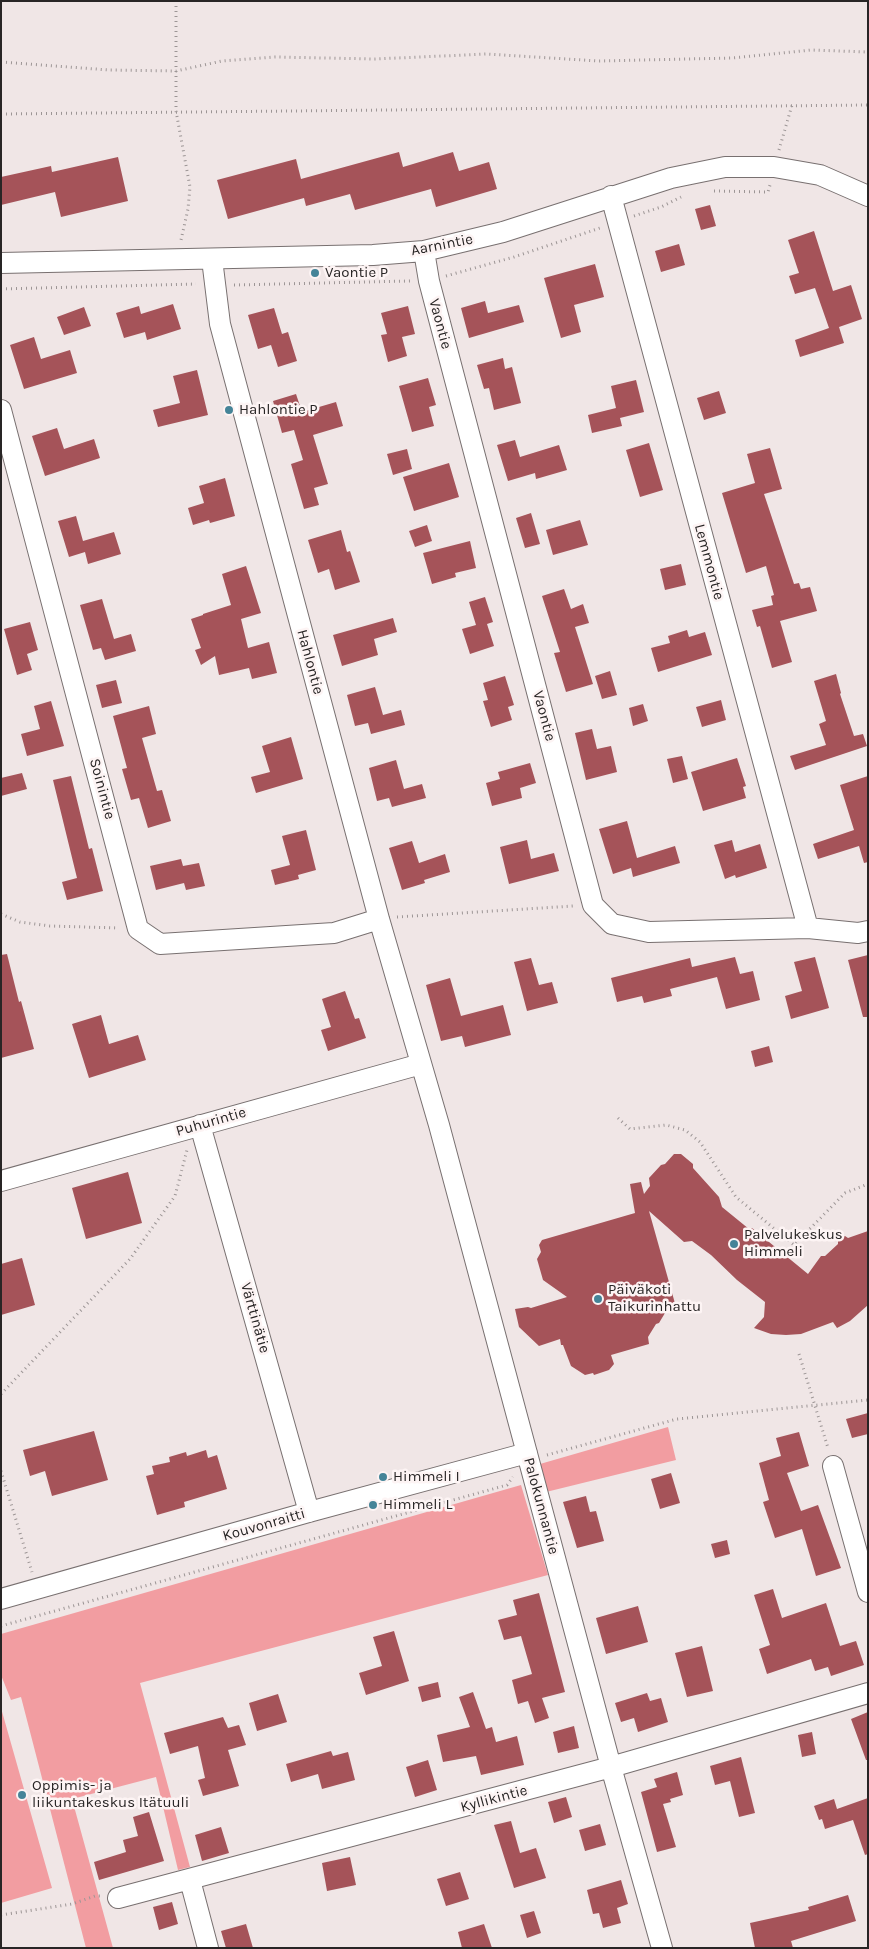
<!DOCTYPE html>
<meta charset="utf-8">
<style>
body{margin:0}
#map{position:relative;width:869px;height:1949px;overflow:hidden;background:#f0e6e6;font-family:Karla,sans-serif}
canvas{display:block}
.frame{position:absolute;inset:0;border:2px solid #282525;pointer-events:none}
</style>
<div id="map">
<canvas width="869" height="1949"></canvas>
<div class="frame"></div>
</div>
<script>
const g = document.querySelector('canvas').getContext('2d');
g.lineJoin = 'round';
function fill(path, color) {
  g.fillStyle = color;
  g.fill(path, 'evenodd');
}
function toPath(rows) {
  const path = new Path2D();
  for (const r of rows) {
    path.moveTo(r[0], r[1]);
    for (let i = 2; i < r.length; i += 2) path.lineTo(r[i], r[i + 1]);
  }
  return path;
}
function stroke(path, color, width, dash) {
  g.strokeStyle = color;
  g.lineWidth = width;
  g.lineCap = dash ? 'butt' : 'round';
  g.setLineDash(dash || []);
  g.stroke(path);
}
function drawText(font, color, halo, rows, align = 'center') {
  g.font = font + ' Karla,sans-serif';
  g.lineWidth = 5;
  g.setLineDash([]);
  g.textBaseline = 'middle';
  g.strokeStyle = halo;
  g.fillStyle = color;
  for (const [text, x, y, turn = 0] of rows) {
    g.save();
    g.translate(x, y);
    g.rotate((+turn || 0) * Math.PI / 180);
    g.textAlign = isNaN(turn) ? turn : align;
    if (halo) g.strokeText(text, 0, 0);
    g.fillText(text, 0, 0);
    g.restore();
  }
}
const green = toPath([
 [668,1427,676,1460,546,1492,540,1464],
 [521,1485,548,1575,140,1683,190,1867,178,1870,156,1777,72,1799,113,1948,86,1948,21,1697,11,1700,1,1675,1,1634],
 [1,1708,52,1888,1,1903]
]);
const building = toPath([
 [399,152,403,167,453,152,459,171,489,162,497,189,436,207,431,189,355,210,350,194,306,206,304,198,228,219,217,180,296,159,301,179],
 [118,157,128,201,61,217,55,192,1,205,1,177,51,166,52,172],
 [710,205,716,226,701,230,695,209],
 [814,231,833,291,851,285,862,319,839,327,844,343,800,357,795,340,829,328,815,288,795,294,789,276,799,273,788,240],
 [679,244,685,265,661,272,655,251],
 [595,264,604,297,574,305,581,332,561,338,544,278],
 [485,301,488,313,519,305,524,322,469,338,461,308],
 [173,304,181,329,147,340,145,332,124,338,116,313,139,306,141,314],
 [408,306,415,334,402,337,407,356,388,362,381,335,387,334,381,313],
 [84,307,91,326,64,335,57,317],
 [274,308,282,334,288,332,297,361,278,367,271,345,258,349,248,315],
 [34,337,41,359,70,350,77,373,24,389,10,345],
 [503,358,505,369,512,367,521,403,494,410,489,388,484,389,477,365],
 [197,370,208,415,158,427,153,410,180,403,173,376],
 [428,378,436,405,429,407,434,426,412,432,399,386],
 [636,380,644,412,620,418,622,426,592,433,588,415,616,408,611,386],
 [719,391,726,413,704,420,697,398],
 [296,394,302,412,336,402,343,426,313,435,328,484,314,488,319,505,304,509,291,464,303,460,294,430,282,433,273,401],
 [57,428,64,449,94,439,100,458,45,476,32,436],
 [515,440,520,457,559,445,567,470,536,479,535,473,508,481,497,445],
 [649,443,663,490,640,497,626,450],
 [770,448,782,489,764,494,794,584,799,583,801,589,810,587,817,611,780,621,792,662,772,668,760,626,757,627,752,610,773,605,771,596,774,595,766,566,746,573,722,493,755,483,747,454],
 [407,449,412,469,393,475,387,454],
 [449,463,459,497,414,511,403,477],
 [225,478,235,516,210,523,209,520,193,525,188,508,204,503,199,486],
 [531,513,540,544,525,548,516,518],
 [76,516,83,541,114,532,121,554,88,564,85,552,69,557,58,521],
 [580,520,588,545,553,555,546,530],
 [427,525,432,541,415,547,409,531],
 [341,530,347,552,350,551,360,582,335,590,329,569,318,573,308,540],
 [470,541,476,568,455,573,456,577,432,584,423,553],
 [681,564,686,585,665,590,660,569],
 [246,566,261,613,241,619,248,648,269,642,277,673,252,679,249,668,219,675,215,656,201,665,195,650,201,648,191,619,203,615,203,614,231,605,222,574],
 [564,589,571,609,583,604,589,623,575,627,593,684,566,692,554,653,560,652,542,596],
 [485,597,493,622,487,624,494,646,470,654,462,629,476,625,469,602],
 [102,599,114,639,131,634,136,651,105,660,101,648,93,650,80,605],
 [393,618,397,632,374,639,378,655,342,666,333,635],
 [30,622,38,650,27,654,32,670,17,675,4,629],
 [687,630,689,637,705,632,712,655,658,672,651,648,670,643,668,636],
 [610,671,617,695,602,699,595,676],
 [836,674,841,693,840,694,854,736,863,734,867,746,795,770,790,756,826,745,819,724,826,721,814,681],
 [505,676,514,705,508,707,512,720,491,727,483,701,488,700,483,683],
 [116,680,122,703,102,708,96,685],
 [375,687,383,715,401,710,405,725,371,734,368,723,355,726,347,695],
 [721,700,726,720,702,727,696,707],
 [51,701,64,746,27,756,21,734,40,729,34,706],
 [643,704,648,721,633,726,629,708],
 [149,706,156,734,142,738,157,791,162,790,171,821,148,828,139,798,131,800,122,769,127,768,113,716],
 [592,729,597,749,611,746,617,772,586,780,575,733],
 [291,737,303,779,256,793,251,777,270,772,262,746],
 [682,756,688,779,673,783,667,759],
 [737,758,746,786,743,787,746,798,703,811,691,772],
 [396,760,404,789,422,784,426,798,392,807,389,798,377,801,369,768],
 [530,763,536,783,520,788,522,798,492,806,486,783,500,779,498,772],
 [22,773,27,789,1,796,1,778],
 [71,776,89,849,92,848,103,891,67,900,62,882,77,878,53,780],
 [868,776,868,862,864,863,859,846,818,859,813,844,854,830,840,785],
 [627,821,637,858,675,846,680,863,633,877,631,868,613,874,599,829],
 [306,830,316,870,298,875,299,879,275,885,271,870,290,865,282,836],
 [527,840,531,859,554,853,559,871,509,884,500,847],
 [732,840,735,852,760,844,767,868,736,878,735,875,725,879,714,845],
 [412,841,419,863,445,854,450,872,424,880,425,883,402,890,389,848],
 [181,859,183,866,199,863,205,886,186,890,184,883,156,890,150,866],
 [7,954,19,1002,21,1001,34,1049,1,1058,1,955],
 [868,955,868,1017,863,1017,848,960],
 [735,957,740,974,753,971,760,1000,726,1009,717,977,670,989,672,996,644,1003,642,996,617,1002,611,978,690,958,692,967],
 [815,957,829,1008,791,1019,785,996,802,991,794,962],
 [531,958,539,985,552,982,558,1003,527,1011,514,962],
 [450,978,461,1016,503,1005,511,1035,465,1047,462,1036,441,1041,426,985],
 [345,991,355,1019,359,1018,366,1038,328,1051,321,1030,331,1027,322,999],
 [101,1015,109,1044,138,1035,146,1060,89,1078,72,1024],
 [769,1046,773,1062,755,1067,751,1051],
 [674,1154,681,1154,693,1164,693,1168,719,1197,722,1207,749,1229,752,1228,808,1274,821,1256,825,1256,838,1244,838,1241,845,1236,848,1238,868,1231,868,1305,850,1321,837,1328,833,1322,801,1334,786,1335,771,1334,754,1328,764,1317,765,1302,737,1280,711,1255,692,1241,684,1242,649,1211,676,1307,668,1308,659,1323,656,1324,648,1337,649,1344,611,1355,614,1364,609,1370,594,1375,593,1373,585,1375,571,1366,563,1345,561,1345,560,1339,539,1346,519,1327,515,1309,528,1307,531,1308,567,1297,543,1280,537,1259,541,1252,539,1245,542,1240,635,1213,630,1184,641,1182,644,1194,650,1186,649,1178,661,1165,665,1164],
 [128,1172,142,1223,86,1239,72,1188],
 [22,1258,35,1305,1,1315,1,1264],
 [868,1413,868,1434,852,1438,846,1419],
 [94,1431,108,1480,52,1496,45,1471,30,1476,23,1450],
 [799,1432,809,1466,787,1473,801,1511,818,1505,841,1568,816,1576,802,1529,775,1538,763,1502,769,1500,759,1463,781,1456,776,1438],
 [206,1450,208,1458,217,1455,227,1489,184,1502,185,1507,157,1515,146,1476,154,1474,152,1466,170,1462,169,1457,186,1452,187,1456],
 [671,1473,680,1503,660,1509,651,1479],
 [586,1496,590,1512,596,1511,604,1541,577,1548,563,1502],
 [727,1540,730,1554,715,1558,711,1544],
 [773,1589,782,1618,826,1603,840,1646,856,1641,864,1665,831,1676,828,1667,815,1671,811,1659,767,1674,759,1649,770,1645,754,1595],
 [539,1593,565,1692,542,1698,549,1718,535,1723,528,1701,518,1704,512,1680,532,1674,521,1636,504,1640,498,1620,517,1615,513,1600],
 [638,1606,648,1642,606,1654,596,1618],
 [394,1631,409,1681,366,1695,359,1673,382,1666,373,1637],
 [702,1646,713,1691,687,1697,675,1653],
 [438,1682,441,1697,422,1702,418,1687],
 [473,1692,486,1729,492,1727,496,1742,517,1736,524,1765,481,1775,476,1756,443,1762,437,1735,470,1727,459,1697],
 [647,1693,650,1701,661,1698,668,1722,638,1732,634,1718,621,1722,615,1703],
 [278,1694,287,1722,257,1731,249,1703],
 [868,1712,868,1760,866,1760,851,1719],
 [223,1717,228,1728,239,1725,246,1745,228,1750,239,1786,203,1796,198,1780,205,1778,198,1746,170,1754,164,1733],
 [574,1726,579,1748,558,1753,553,1732],
 [812,1732,816,1754,802,1757,798,1735],
 [331,1751,333,1756,348,1752,355,1780,322,1789,318,1774,291,1782,286,1764],
 [741,1757,755,1813,739,1817,730,1781,715,1785,710,1766],
 [428,1760,437,1790,415,1797,406,1767],
 [677,1772,683,1795,670,1799,671,1802,663,1804,676,1847,657,1852,641,1792,657,1787,654,1779],
 [566,1797,572,1817,554,1823,548,1802],
 [868,1798,868,1854,865,1855,853,1820,825,1829,822,1819,819,1820,814,1806,834,1799,837,1809],
 [149,1812,164,1861,99,1880,94,1862,126,1852,123,1840,138,1836,133,1817],
 [511,1821,520,1853,536,1848,546,1878,514,1888,494,1825],
 [600,1824,606,1845,585,1851,579,1830],
 [221,1827,229,1853,202,1861,195,1835],
 [350,1857,356,1885,327,1891,322,1863],
 [460,1872,469,1899,446,1906,437,1879],
 [621,1880,628,1904,617,1908,621,1923,603,1928,599,1913,593,1914,587,1890],
 [848,1895,856,1921,791,1941,793,1948,755,1948,750,1923,809,1910,808,1907],
 [172,1902,178,1924,159,1930,153,1907],
 [534,1911,541,1933,527,1938,520,1915],
 [246,1924,253,1948,226,1948,221,1931],
 [484,1924,492,1948,462,1948,458,1932]
]);
const path = toPath([
 [176,1,176,111,190,187,188,209,181,240],
 [1,62,109,70,176,71,222,61,275,57,375,59,487,54,599,61,732,58,811,50,868,52],
 [1,114,868,105],
 [779,150,792,105],
 [714,191,768,192,770,185],
 [634,216,661,207,681,197],
 [446,276,514,257,600,228],
 [234,285,410,281],
 [1,289,196,284],
 [1,914,20,922,50,926,119,928],
 [397,917,573,906],
 [618,1118,630,1129,666,1125,685,1130,700,1142,736,1197,794,1245,845,1193,868,1184],
 [799,1354,828,1448],
 [1,1394,130,1259,175,1196,187,1150],
 [547,1455,677,1419,868,1400],
 [1,1471,32,1572],
 [1,1626,507,1485,513,1477],
 [1,1915,72,1904,95,1896,100,1896]
]);
const minor = toPath([
 [611,196,808,928],
 [424,251,429,281,593,905,612,924,649,932,808,928,858,933,868,931],
 [212,259,220,324,379,919,439,1125,611,1767,662,1948],
 [1,263,373,255,424,251,503,232,671,178,725,167,774,167,820,175,868,196],
 [1,410,138,929,160,944,334,933,379,919],
 [200,1125,309,1512],
 [1,1181,421,1064],
 [833,1466,868,1592],
 [1,1599,309,1512,527,1453],
 [190,1880,208,1948],
 [118,1898,611,1767,868,1693]
]);
const markers = [
 [315,273,5,"#458498"],
 [229,410,5,"#458498"],
 [734,1244,5,"#458498"],
 [598,1299,5,"#458498"],
 [383,1477,5,"#458498"],
 [373,1505,5,"#458498"],
 [22,1795,5,"#458498"]
];
const streetNames = [
 ["Aarnintie",442,245,-11],
 ["Vaontie",440,324,75],
 ["Lemmontie",709,562,75],
 ["Hahlontie",310,662,75],
 ["Vaontie",544,716,75],
 ["Soinintie",102,789,75],
 ["Puhurintie",211,1122,-16],
 ["Värttinätie",255,1318,74],
 ["Palokunnantie",541,1506,75],
 ["Kouvonraitti",264,1525,-16],
 ["Kyllikintie",494,1799,-15]
];
const poiNames = [
 ["Vaontie P",325,273],
 ["Hahlontie P",239,410],
 ["Palvelukeskus",744,1235],
 ["Himmeli",744,1252],
 ["Päiväkoti",608,1290],
 ["Taikurinhattu",608,1307],
 ["Himmeli I",393,1477],
 ["Himmeli L",383,1505],
 ["Oppimis- ja",32,1786],
 ["liikuntakeskus Itätuuli",32,1803]
];
fill(green, '#f29da1');
fill(building, '#a55359');
stroke(minor, '#787070', 22);
stroke(path, '#9c9595', 3, [1, 4]);
stroke(minor, '#fff', 20);
for (const [x, y, r, color] of markers) {
  const dot = new Path2D();
  dot.arc(x, y, r, 0, 2 * Math.PI);
  g.fillStyle = color;
  g.fill(dot);
  stroke(dot, '#fdf4f4', 2);
}
drawText('15px', '#282525', '#fdf4f4', streetNames);
drawText('15px', '#282525', '#fdf4f4', poiNames, 'left');
</script>
